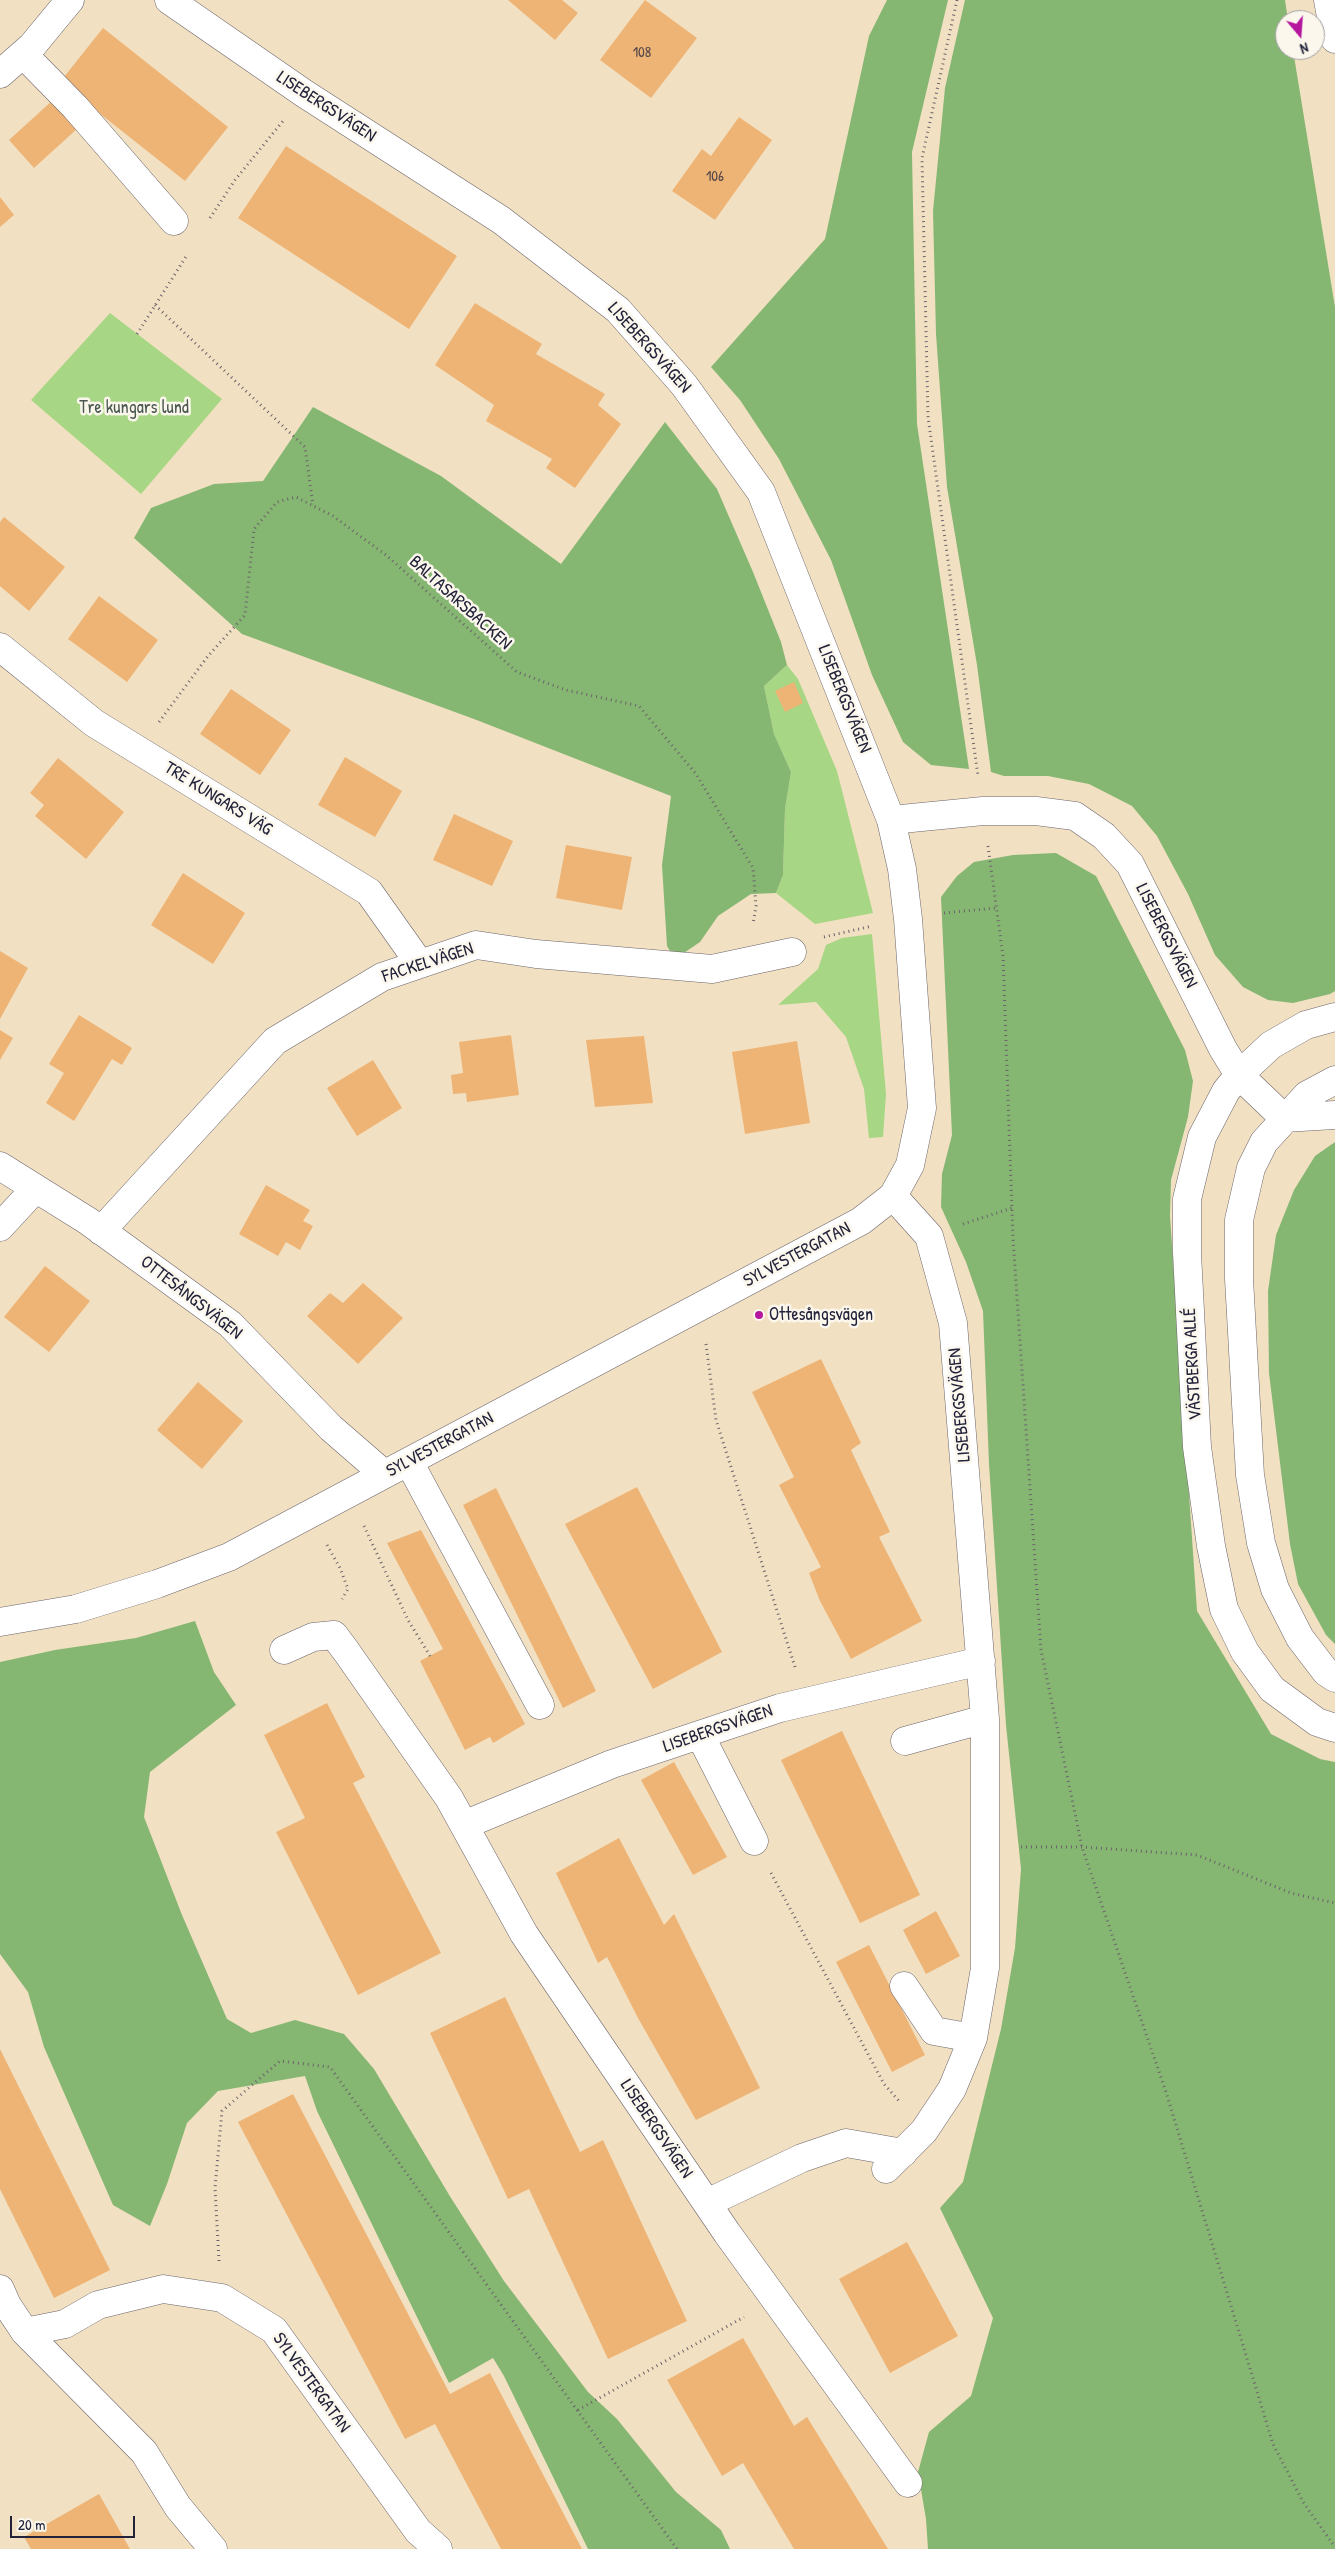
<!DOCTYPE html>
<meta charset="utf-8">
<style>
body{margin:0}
#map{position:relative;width:1335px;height:2549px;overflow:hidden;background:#f2e0c2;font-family:"Patrick Hand",sans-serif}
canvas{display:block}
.north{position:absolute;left:1275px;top:10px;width:50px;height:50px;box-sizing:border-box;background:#fbf7ec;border:1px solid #a4a2a5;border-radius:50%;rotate:162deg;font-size:14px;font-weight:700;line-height:20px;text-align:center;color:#22223b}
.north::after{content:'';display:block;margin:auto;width:18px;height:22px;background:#b5179e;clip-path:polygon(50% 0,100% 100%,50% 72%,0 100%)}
.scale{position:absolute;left:10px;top:2516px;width:125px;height:22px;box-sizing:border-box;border:2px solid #22223b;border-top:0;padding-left:6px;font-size:15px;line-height:18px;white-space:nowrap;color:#22223b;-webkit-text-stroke:4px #fbf7ec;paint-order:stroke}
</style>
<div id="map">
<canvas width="1335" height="2549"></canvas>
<div class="north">N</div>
<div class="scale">20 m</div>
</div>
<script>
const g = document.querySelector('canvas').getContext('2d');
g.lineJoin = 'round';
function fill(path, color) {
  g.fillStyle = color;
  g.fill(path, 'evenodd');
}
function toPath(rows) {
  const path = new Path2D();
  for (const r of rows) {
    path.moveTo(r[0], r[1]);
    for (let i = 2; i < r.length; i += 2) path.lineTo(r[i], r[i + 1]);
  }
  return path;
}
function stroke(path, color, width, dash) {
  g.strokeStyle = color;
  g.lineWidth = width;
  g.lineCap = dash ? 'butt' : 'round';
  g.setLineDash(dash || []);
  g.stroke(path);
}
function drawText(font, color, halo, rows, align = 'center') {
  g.font = font + ' "Patrick Hand",sans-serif';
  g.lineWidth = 5;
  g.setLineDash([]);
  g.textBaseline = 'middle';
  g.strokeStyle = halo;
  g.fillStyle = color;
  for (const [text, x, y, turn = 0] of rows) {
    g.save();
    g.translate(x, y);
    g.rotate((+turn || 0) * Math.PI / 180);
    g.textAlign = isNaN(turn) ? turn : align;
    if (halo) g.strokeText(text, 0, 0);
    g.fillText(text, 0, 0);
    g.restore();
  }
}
const green = toPath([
 [110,313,222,399,141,494,31,400],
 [787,665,798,679,837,771,873,913,815,924,776,893,783,875,785,809,791,772,774,734,764,686],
 [872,934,886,1094,883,1137,869,1138,864,1089,846,1037,816,1002,778,1005,818,969,826,945,842,938]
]);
const forest = toPath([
 [887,0,948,0,912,152,917,424,969,769,931,765,903,742,872,675,831,560,779,459,740,400,711,367,825,239,869,36],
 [965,0,1285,0,1288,20,1285,20,1285,50,1293,50,1335,307,1335,991,1330,994,1293,1003,1268,1000,1243,987,1215,955,1188,894,1157,836,1132,806,1089,784,1048,776,1004,776,991,772,977,665,947,487,936,334,933,211,945,88],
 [313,407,441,476,561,564,665,422,717,489,753,572,781,642,787,665,764,686,774,734,791,772,785,809,783,875,776,893,751,894,718,916,700,942,675,959,667,946,662,865,671,796,474,719,242,634,134,538,151,508,214,484,263,481],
 [1056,853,1096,876,1185,1050,1193,1081,1188,1117,1171,1180,1170,1216,1197,1611,1271,1734,1320,1759,1335,1762,1335,2549,928,2549,926,2519,918,2472,929,2432,971,2396,993,2318,940,2208,963,2182,1001,2029,1015,1948,1021,1869,1006,1725,989,1464,983,1311,966,1262,941,1207,942,1174,952,1135,941,897,957,876,974,862,1013,855],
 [1335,1142,1335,1644,1326,1635,1298,1584,1290,1544,1269,1373,1268,1291,1276,1235,1294,1190,1315,1156],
 [195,1621,214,1672,236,1705,150,1772,144,1817,182,1915,227,2019,251,2033,295,2020,344,2034,374,2069,451,2198,504,2281,588,2392,617,2419,676,2492,721,2530,730,2549,588,2549,504,2376,493,2358,449,2383,317,2111,305,2076,218,2091,187,2123,167,2184,150,2226,113,2205,44,2047,28,1992,0,1954,0,1662,55,1650,136,1638]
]);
const building = toPath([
 [508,0,562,0,578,13,555,40],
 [645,0,697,38,651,98,600,60],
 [103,28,228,127,185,181,60,82],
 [53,100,78,128,34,168,9,140],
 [739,117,772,140,715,220,672,191,702,149,711,156],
 [286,146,457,256,409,329,238,218],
 [0,197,14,215,0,227],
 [475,303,542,344,536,354,605,394,598,405,621,424,575,488,546,468,552,459,486,421,494,405,435,365],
 [4,517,65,567,29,611,0,586,0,522],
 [99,596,158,640,127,682,68,639],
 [794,682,803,703,785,712,775,691],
 [231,689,291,730,260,775,200,734],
 [345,757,402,791,375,837,318,805],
 [58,758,124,812,86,859,35,816,44,805,30,793],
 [454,814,513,841,492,886,433,860],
 [566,845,632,857,622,910,556,898],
 [183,873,245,913,213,964,151,925],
 [0,951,28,968,0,1019],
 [79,1015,132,1048,122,1065,112,1059,74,1121,46,1103,64,1073,49,1064],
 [0,1030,13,1038,0,1060],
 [511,1035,519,1095,467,1102,466,1093,453,1094,451,1075,463,1073,459,1042],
 [644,1036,653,1103,595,1107,586,1040],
 [797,1041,810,1123,745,1134,732,1052],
 [373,1060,402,1108,357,1136,327,1088],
 [266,1185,310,1210,303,1221,313,1226,300,1250,286,1242,278,1256,239,1234],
 [45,1266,90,1301,49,1352,4,1317],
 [363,1283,403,1318,358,1364,307,1316,330,1293,343,1303],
 [821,1359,861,1443,851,1450,890,1532,879,1537,922,1621,851,1659,820,1601,809,1573,821,1567,779,1485,794,1477,752,1392],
 [198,1382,243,1421,202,1469,157,1430],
 [637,1487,722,1652,653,1689,565,1524],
 [496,1488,596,1691,563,1708,463,1505],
 [421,1530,525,1724,493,1743,490,1737,465,1750,420,1661,443,1649,387,1543],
 [327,1703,365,1777,353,1783,441,1953,358,1995,276,1832,305,1818,264,1735],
 [842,1731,920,1895,860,1923,781,1760],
 [674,1762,727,1857,693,1875,641,1780],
 [619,1838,664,1925,674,1914,760,2088,696,2120,638,2018,607,1957,598,1963,556,1873],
 [936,1911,960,1956,926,1974,903,1930],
 [869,1945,925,2055,892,2072,836,1962],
 [505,1997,580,2152,603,2140,687,2321,608,2359,529,2189,508,2199,430,2033],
 [0,2049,110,2270,54,2298,0,2189],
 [293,2094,450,2394,490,2373,582,2549,501,2549,435,2424,405,2439,238,2122],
 [907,2242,958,2336,890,2373,839,2279],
 [743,2338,794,2426,807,2417,888,2549,794,2549,743,2463,722,2476,667,2380],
 [99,2494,130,2549,31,2549,24,2537]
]);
const path = toPath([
 [957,0,922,158,928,417,978,776],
 [210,218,235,180,283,121],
 [155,305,305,447,313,505],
 [137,334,187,255],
 [159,722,208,656,245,615,254,529,277,502,296,497,333,516,386,555,517,672,566,690,639,706,696,774,753,868,756,906,753,924],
 [988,846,1003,956,1013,1238,1041,1650,1082,1847,1166,2092,1273,2444,1303,2502,1335,2547],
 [944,913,996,908],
 [824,937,872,926],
 [963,1224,1012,1208],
 [706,1344,716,1420,795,1667],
 [364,1526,408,1620,430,1656],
 [327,1545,340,1568,348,1589,342,1599],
 [1021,1847,1082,1847,1197,1855,1291,1893,1335,1903],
 [771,1873,884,2084,900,2102],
 [219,2261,215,2188,222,2111,280,2061,330,2067,677,2549],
 [578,2410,744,2317]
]);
const minor = toPath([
 [1328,0,1335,39],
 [23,54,75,107,174,221],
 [0,74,32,46,70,0],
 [0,647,94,723,369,892,420,964],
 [891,820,983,811,1036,811,1075,816,1104,836,1130,864,1223,1049,1239,1075,1284,1118],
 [1335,1017,1306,1025,1271,1045,1239,1075,1226,1091,1202,1137,1187,1199,1187,1253,1197,1447,1211,1546,1224,1609,1245,1652,1272,1689,1317,1722,1335,1728],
 [1335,1080,1307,1095,1264,1142,1251,1168,1239,1220,1239,1279,1250,1475,1261,1543,1275,1589,1300,1638,1326,1672,1335,1678],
 [1284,1118,1335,1115],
 [0,1166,88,1221,230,1324,331,1428,384,1474],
 [0,1227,35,1189],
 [101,1231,275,1041,382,977,476,945,536,954,712,969,792,952],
 [409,1462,540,1705],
 [0,1622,76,1609,157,1584,229,1557,861,1221,893,1196,910,1165,922,1108,908,919,902,869,891,820,761,492,684,385,618,310,501,220,305,94,169,0],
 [284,1650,313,1637,334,1635,346,1651,449,1798,524,1934,727,2233,908,2483],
 [700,1735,754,1841],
 [905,1741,985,1719],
 [464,1825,612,1764,780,1708,981,1661],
 [904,1986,934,2031,973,2038],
 [886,2169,924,2131,952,2089,973,2038,985,1968,985,1719,953,1323,929,1236,893,1196],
 [707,2203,802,2158,846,2143,903,2153],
 [0,2289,7,2305,25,2332,144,2452,178,2507,213,2549],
 [25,2332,65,2324,98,2305,163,2289,222,2298,274,2330,418,2531,438,2549]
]);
const markers = [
 [759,1315,5,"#b5179e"]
];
const numberNames = [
 ["108",642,53],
 ["106",715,177]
];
const streetNames = [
 ["LISEBERGSVÄGEN",326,107,33],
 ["LISEBERGSVÄGEN",649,348,48],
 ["BALTASARSBACKEN",460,603,42],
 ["LISEBERGSVÄGEN",844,699,68],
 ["TRE KUNGARS VÄG",218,799,32],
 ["LISEBERGSVÄGEN",1166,936,63],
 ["FACKELVÄGEN",428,963,-18],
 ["SYLVESTERGATAN",797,1255,-28],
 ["OTTESÅNGSVÄGEN",191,1298,38],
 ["VÄSTBERGA ALLÉ",1193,1364,-93],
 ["LISEBERGSVÄGEN",960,1405,-95],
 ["SYLVESTERGATAN",440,1445,-28],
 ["LISEBERGSVÄGEN",718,1729,-19],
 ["LISEBERGSVÄGEN",656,2129,56],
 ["SYLVESTERGATAN",311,2383,54]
];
const parkNames = [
 ["Tre kungars lund",134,408]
];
const poiNames = [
 ["Ottesångsvägen",769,1315]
];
fill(green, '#a7d684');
fill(forest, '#85b772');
fill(building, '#eeb475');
stroke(minor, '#6b646a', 29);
stroke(path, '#6b646a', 3, [1, 4]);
stroke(minor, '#fff', 28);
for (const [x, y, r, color] of markers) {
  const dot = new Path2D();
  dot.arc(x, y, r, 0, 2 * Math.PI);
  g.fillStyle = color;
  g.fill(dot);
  stroke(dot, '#fbf7ec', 2);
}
drawText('15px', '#55464a', null, numberNames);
drawText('18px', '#22223b', '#fbf7ec', streetNames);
drawText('18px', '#4a5851', '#fbf7ec', parkNames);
drawText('18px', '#22223b', '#fbf7ec', poiNames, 'left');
</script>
